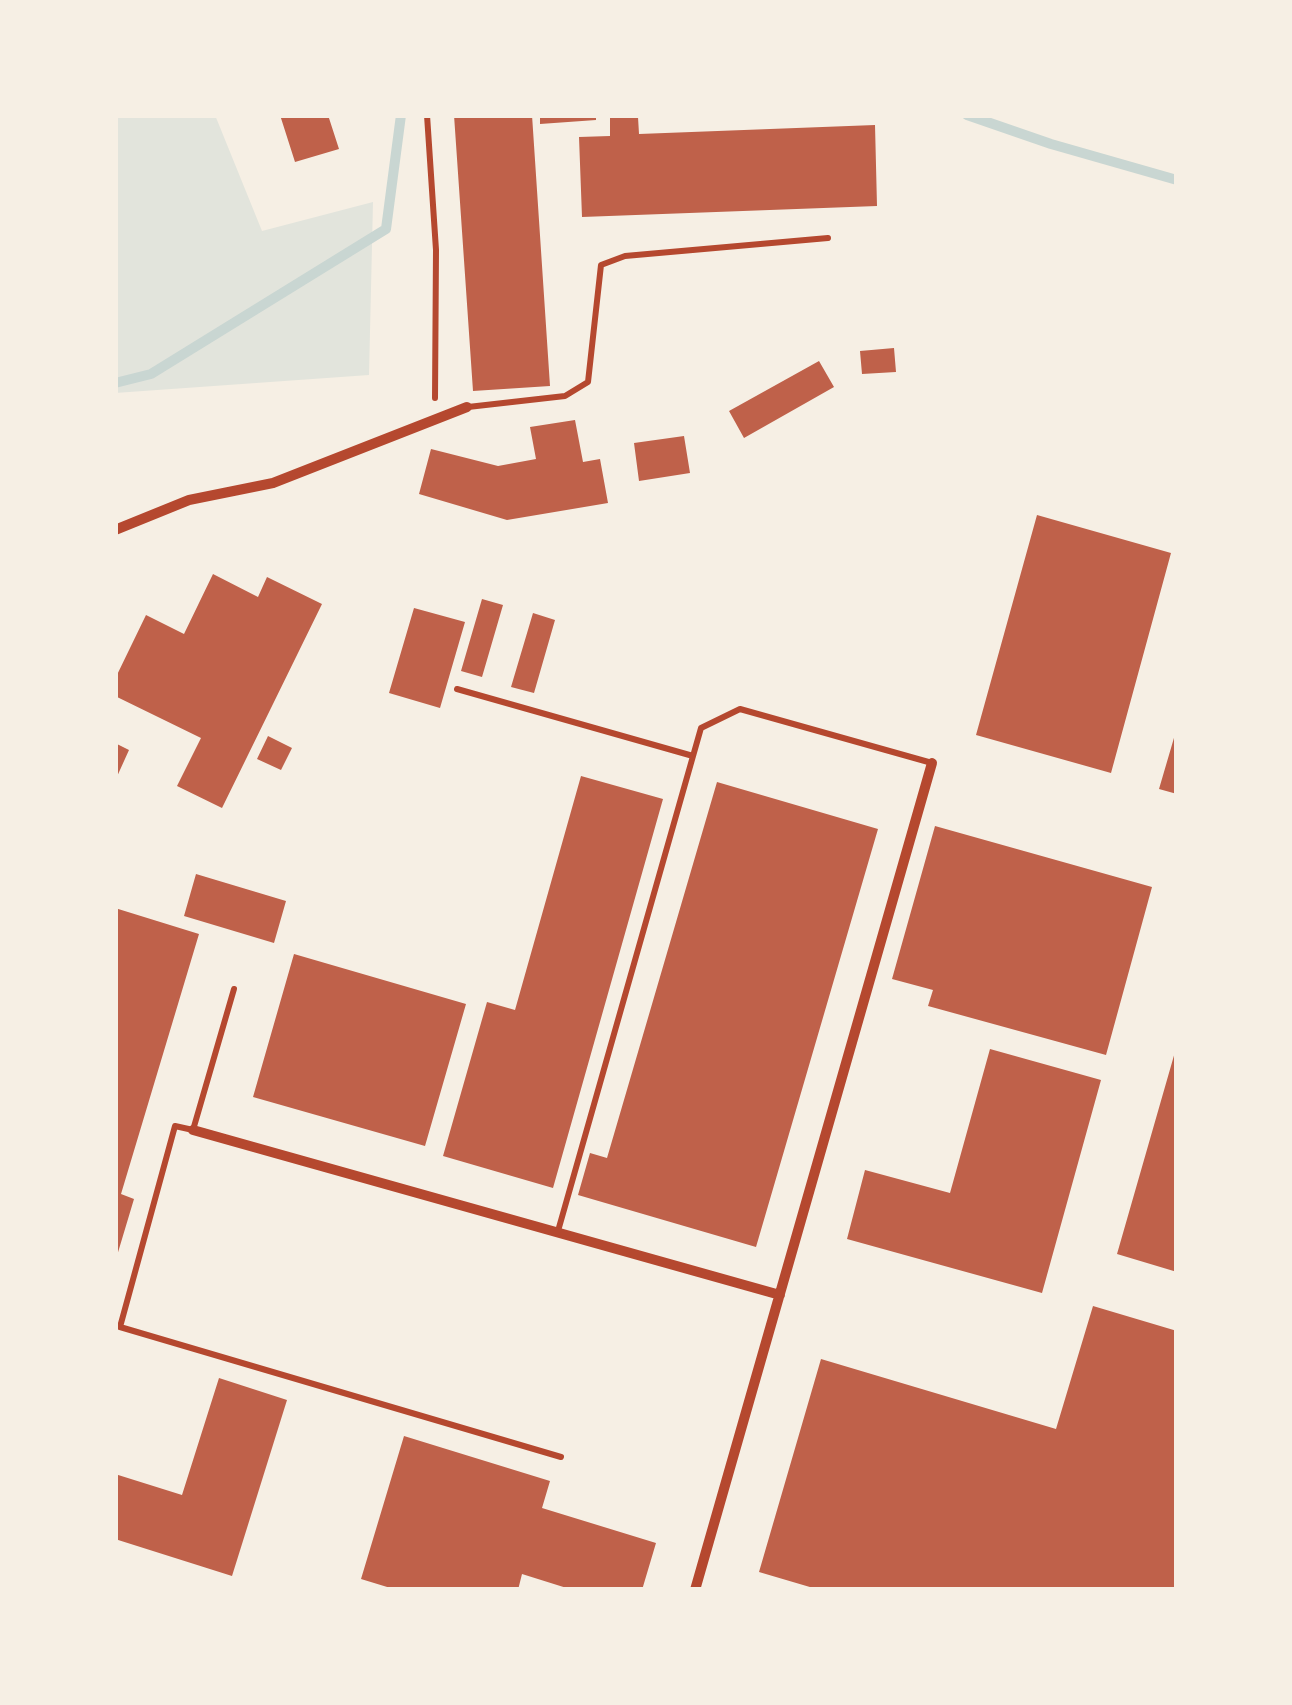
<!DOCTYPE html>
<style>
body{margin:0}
#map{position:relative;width:1292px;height:1705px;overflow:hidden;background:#f6efe4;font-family:"Noto Sans",sans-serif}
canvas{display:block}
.frame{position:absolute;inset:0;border:118px solid #f6efe4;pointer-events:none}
</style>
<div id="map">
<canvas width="1292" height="1705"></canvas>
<div class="frame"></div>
</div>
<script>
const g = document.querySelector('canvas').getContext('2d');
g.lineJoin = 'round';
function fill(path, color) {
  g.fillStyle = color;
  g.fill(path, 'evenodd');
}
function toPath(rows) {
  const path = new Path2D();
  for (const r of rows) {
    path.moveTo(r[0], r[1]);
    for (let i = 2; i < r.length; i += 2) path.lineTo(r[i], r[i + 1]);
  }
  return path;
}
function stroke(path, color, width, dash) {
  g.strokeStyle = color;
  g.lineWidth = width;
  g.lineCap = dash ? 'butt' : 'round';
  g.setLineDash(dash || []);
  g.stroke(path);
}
const green = toPath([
 [115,115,215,115,262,231,373,202,369,375,115,393]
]);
const stream = toPath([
 [967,115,1051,144,1177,180],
 [115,383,151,374,386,229,401,115]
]);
const building = toPath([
 [280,115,328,115,339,149,295,162],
 [454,115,532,115,550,386,473,391],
 [540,115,596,115,596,120,540,124],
 [638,117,639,134,875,125,877,206,582,217,579,137,610,136,610,118],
 [894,348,896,372,862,374,860,351],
 [819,361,834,387,744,438,729,411],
 [575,420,583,462,600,459,608,503,507,520,419,494,431,449,498,466,536,459,530,427],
 [684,436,690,473,639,481,634,443],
 [1037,515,1171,553,1111,773,976,735],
 [213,574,258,597,267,577,322,604,222,808,177,786,201,738,115,696,115,679,146,615,184,634],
 [482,599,503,605,482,677,461,671],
 [414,608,465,622,440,708,389,693],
 [533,613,555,620,534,693,511,687],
 [1176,731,1177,731,1177,794,1159,789],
 [268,736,292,748,281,770,257,759],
 [115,743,129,750,115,781],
 [581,776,663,799,553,1188,443,1156,487,1002,515,1010],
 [717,782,878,829,756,1247,578,1195,590,1153,607,1158],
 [935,826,1152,887,1106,1055,928,1006,933,990,892,979],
 [196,874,286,901,274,943,184,916],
 [115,908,199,934,121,1194,134,1199,116,1259],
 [294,954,466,1004,425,1146,253,1097],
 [1177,1045,1177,1272,1117,1254],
 [990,1049,1101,1080,1042,1293,847,1239,865,1170,950,1193],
 [1093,1306,1177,1331,1177,1590,820,1590,759,1572,821,1359,1056,1429],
 [219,1378,287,1400,232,1576,115,1539,115,1474,182,1495],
 [404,1436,550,1481,542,1508,656,1543,642,1590,573,1590,522,1574,518,1590,397,1590,361,1579]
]);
const path = toPath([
 [427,115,436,250,435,398]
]);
const service = toPath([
 [468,407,565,396,588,382,601,265,625,256,828,238],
 [457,689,693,756],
 [234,989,193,1130,175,1126,120,1327,561,1457],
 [558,1231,701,728,740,709,932,763]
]);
const minor = toPath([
 [115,530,189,500,273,483,467,407],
 [193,1130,780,1295],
 [695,1590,932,763]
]);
fill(green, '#e2e4dc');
stroke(stream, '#c9d6d2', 10);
fill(building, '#bf614a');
stroke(path, '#b5482f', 6);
stroke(service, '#b5482f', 6);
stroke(minor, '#b5482f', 10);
</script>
